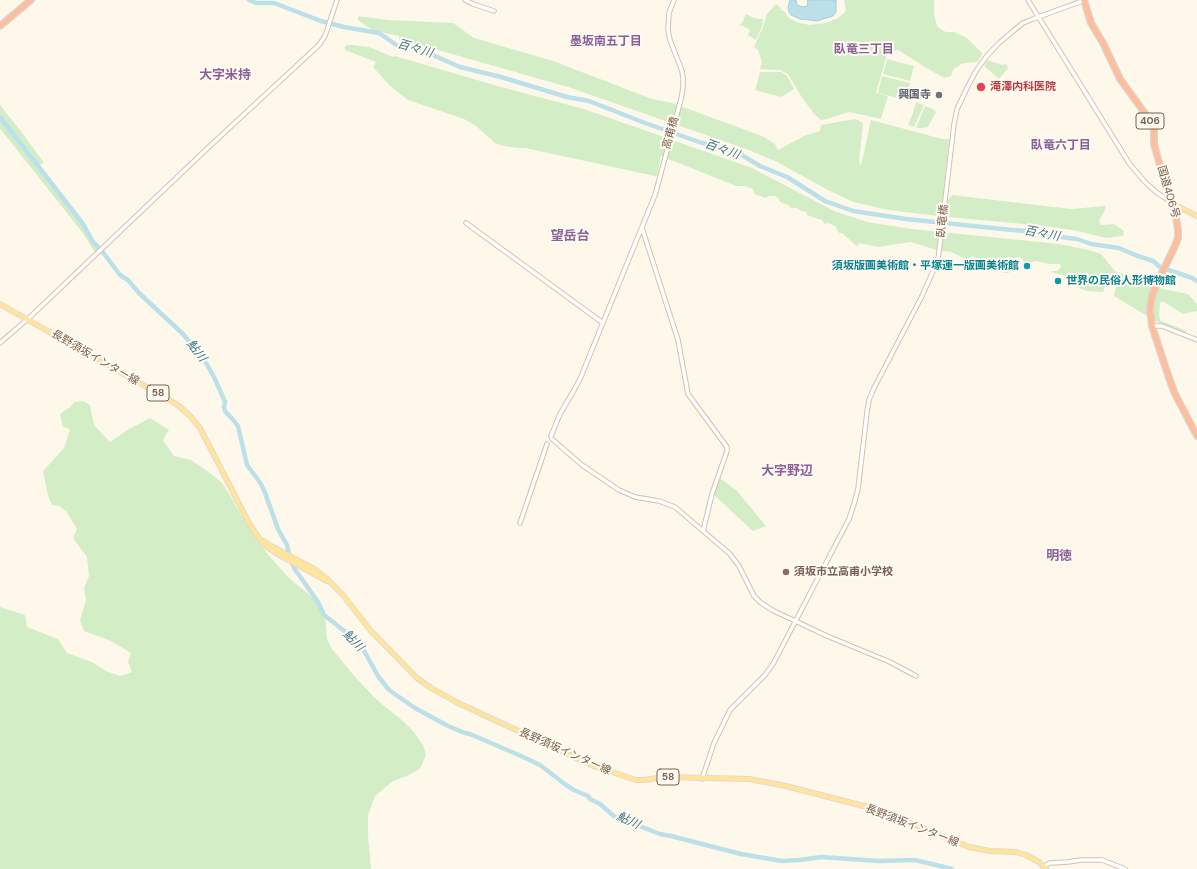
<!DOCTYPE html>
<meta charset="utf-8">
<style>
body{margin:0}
canvas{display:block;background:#fef8ea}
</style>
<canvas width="1197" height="869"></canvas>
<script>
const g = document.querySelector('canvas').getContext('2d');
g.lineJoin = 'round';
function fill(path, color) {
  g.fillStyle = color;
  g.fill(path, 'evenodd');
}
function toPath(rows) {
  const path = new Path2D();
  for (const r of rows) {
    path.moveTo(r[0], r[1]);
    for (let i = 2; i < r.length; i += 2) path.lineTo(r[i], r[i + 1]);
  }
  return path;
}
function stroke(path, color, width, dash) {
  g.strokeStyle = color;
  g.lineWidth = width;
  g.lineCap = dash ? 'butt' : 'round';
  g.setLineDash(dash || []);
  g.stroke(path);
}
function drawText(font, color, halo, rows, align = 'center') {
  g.font = font + ' "DM Sans","Noto Sans JP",sans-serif';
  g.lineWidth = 4;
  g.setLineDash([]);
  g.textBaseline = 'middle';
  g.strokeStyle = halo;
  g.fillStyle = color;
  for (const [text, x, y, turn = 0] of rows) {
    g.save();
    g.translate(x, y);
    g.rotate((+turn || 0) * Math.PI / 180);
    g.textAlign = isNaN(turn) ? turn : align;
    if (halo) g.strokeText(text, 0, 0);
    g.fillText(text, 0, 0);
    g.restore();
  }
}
const green = toPath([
 [844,0,934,0,934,14,937,26,942,30,946,32,954,32,967,38,982,53,981,57,977,62,965,63,961,64,953,70,951,76,948,77,944,78,920,64,898,50,891,51,888,53,886,58,876,93,888,96,881,119,849,112,827,119,821,120,814,114,801,96,788,74,780,70,760,69,762,62,758,50,754,47,763,27,767,14,776,4,781,8,780,10,784,11,789,18,799,23,810,25,826,23,838,18,846,11],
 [746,14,754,18,763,19,762,26,756,40,748,35,750,30,741,25,739,26,740,24,742,23],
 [358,16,388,20,453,23,474,38,553,61,652,99,672,103,762,136,775,144,778,150,804,136,820,131,821,125,855,119,862,122,863,125,859,161,861,166,871,120,942,139,949,139,943,198,949,199,952,195,1071,209,1105,206,1105,210,1099,221,1101,225,1114,224,1124,231,1123,236,1106,238,1078,231,1045,226,947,217,889,210,853,202,828,190,777,162,749,150,568,87,399,39,399,36,372,30,358,20],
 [347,45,353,45,369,47,393,57,395,56,501,87,584,109,752,168,834,211,867,222,912,229,1059,244,1089,250,1101,254,1115,271,1145,281,1159,288,1188,294,1197,304,1197,311,1183,314,1164,302,1160,302,1159,316,1161,321,1185,330,1186,332,1185,334,1157,322,1114,296,1118,278,1109,276,1103,292,1088,291,1081,289,1076,279,1051,272,1052,271,1057,271,1061,267,1060,264,1050,264,1036,261,1029,263,1025,262,1020,257,1014,258,1008,257,1006,259,1010,272,1008,273,992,271,988,267,979,264,975,260,974,256,966,259,951,252,936,250,911,242,878,247,859,243,857,246,854,244,851,241,842,233,839,233,835,226,828,223,825,224,821,219,818,219,807,215,807,213,804,211,801,211,797,208,791,208,788,205,780,202,779,199,775,196,768,196,766,198,754,194,753,189,745,186,736,186,661,156,658,172,657,176,655,176,525,148,518,148,503,146,495,143,476,126,464,119,408,100,390,86,373,67,376,62,345,50,345,47],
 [887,59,914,66,910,81,883,74],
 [988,60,1002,65,1006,64,1007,65,1008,68,999,79,984,66],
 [760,72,782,72,787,76,794,89,788,93,781,97,755,90],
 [882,76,910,83,905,100,878,93],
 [916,102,924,105,914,127,908,125,913,113],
 [0,105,20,130,44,163,40,165,0,115],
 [925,106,933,109,936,112,928,127,922,128,916,128],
 [0,119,41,173,83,225,89,240,99,249,95,252,82,232,2,131,0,129],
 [83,401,90,405,94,425,110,442,129,429,150,418,169,430,163,440,174,456,191,460,206,470,222,483,230,495,237,508,258,542,270,557,290,579,316,600,325,613,327,639,331,648,357,679,377,700,403,721,414,732,423,745,426,755,420,769,407,776,393,781,375,796,368,815,368,835,371,869,0,869,0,607,25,615,27,627,58,639,67,653,92,662,106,671,120,676,132,672,128,662,131,653,111,641,84,631,80,620,86,600,84,588,89,576,87,557,73,538,77,529,66,511,59,506,52,505,48,496,43,471,64,448,70,429,63,427,60,414,70,407,74,402],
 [720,478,737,491,766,526,753,531,714,495]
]);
const water = toPath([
 [790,0,796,0,797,5,803,7,807,6,808,2,807,0,836,0,836,12,833,16,817,21,800,19,791,15,789,12,788,7,790,0]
]);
const river = toPath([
 [249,0,256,3,274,3,321,21,344,27,379,33,398,46,428,51,435,56,460,67,501,77,567,97,589,101,645,123,702,143,721,147,740,154,760,166,787,177,825,201,853,211,906,219,1012,230,1026,231,1053,236,1077,239,1091,244,1119,248,1135,255,1153,261,1160,267,1192,278,1197,281],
 [0,117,83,224,93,242,102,251,120,275,128,280,139,293,183,334,206,363,214,377,225,402,224,407,225,411,235,422,238,426,247,465,259,481,264,490,278,529,287,545,290,558,294,568,318,602,324,615,352,637,362,647,378,676,389,690,415,708,448,726,465,733,470,734,521,756,540,765,566,785,574,790,588,796,590,799,600,804,616,818,622,821,637,825,660,834,671,836,741,854,782,861,800,860,821,857,879,861,915,860,952,869]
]);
const minor = toPath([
 [465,0,473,4,494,11],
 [1028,0,1129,163,1145,182,1156,192,1171,202],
 [466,223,603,323],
 [642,228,678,340,688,394,727,447,727,451,712,494,703,531],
 [1152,326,1162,326,1197,340],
 [0,343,31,316,212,144,319,45,325,36,337,0],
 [551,436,560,414,573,392,580,379,655,195,681,99,683,88,683,78,682,71,670,40,668,30,669,13,674,0],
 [552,439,582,465,619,490,635,497,659,501,675,507,730,554,739,566,754,596,761,603,774,611,827,636,890,662,916,676],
 [520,523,547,444],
 [702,779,714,743,730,710,765,675,773,664,849,519,854,504,858,489,867,412,869,400,874,388,922,296,938,260,954,124,957,109,967,88,976,71,986,57,998,44,1012,32,1023,23,1033,19,1085,0],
 [1044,866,1050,863,1068,862,1081,860,1102,860,1125,869]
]);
const major = toPath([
 [1171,203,1197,216],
 [0,304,168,399,179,406,190,416,200,428,250,525,264,545,276,553,327,581],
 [260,539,271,546,314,569,327,579,342,594,371,631,417,678,431,688,458,703,596,767,636,780,645,780,663,777,749,779,786,786,879,810,969,847,990,851,1016,852,1026,855,1039,862,1046,869]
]);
const highway = toPath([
 [1084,0,1091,23,1103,43,1120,79,1152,123,1154,127,1154,144,1164,180,1176,216,1178,230,1178,238,1175,246,1157,283,1152,296,1150,309,1152,326,1168,375,1175,394,1197,436],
 [0,26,31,0]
]);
const markers = [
 [981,87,5,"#e0444e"],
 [939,95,4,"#6b7280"],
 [1027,266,4,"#0f9aa8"],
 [1058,281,4,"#0f9aa8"],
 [786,572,4,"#8d6e63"]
];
const shields = [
 [1150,121,28],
 [158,393,22],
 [668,777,22]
];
const shieldNames = [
 ["406",1150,121],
 ["58",158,393],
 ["58",668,777]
];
const healthNames = [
 ["滝澤内科医院",990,87]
];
const worshipNames = [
 ["興国寺",931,95]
];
const streetNames = [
 ["高甫橋",671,133,-74],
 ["国道406号",1168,192,74],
 ["臥竜橋",943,221,-84],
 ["長野須坂インター線",95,358,30],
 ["長野須坂インター線",565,752,24],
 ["長野須坂インター線",912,826,21]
];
const cultureNames = [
 ["須坂版画美術館・平塚運一版画美術館",1019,266],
 ["世界の民俗人形博物館",1066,281,"left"]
];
const educationNames = [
 ["須坂市立高甫小学校",794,572]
];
const neighbourhoodNames = [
 ["墨坂南五丁目",606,42],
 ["臥竜三丁目",864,50],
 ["臥竜六丁目",1061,146]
];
const waterNames = [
 ["百々川",415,49,16],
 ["百々川",722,150,19],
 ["百々川",1042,234,10],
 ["鮎川",196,351,52],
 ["鮎川",353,641,45],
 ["鮎川",628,821,25]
];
const quarterNames = [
 ["大字米持",225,76],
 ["望岳台",570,237],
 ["大字野辺",787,472],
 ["明徳",1059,557]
];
fill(green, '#d3eec6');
fill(water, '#bce0ea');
stroke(water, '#a1cfdd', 1);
stroke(river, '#bce0ea', 4.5);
stroke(minor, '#d3c1ae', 5.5);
stroke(major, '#ddd6d0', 6);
stroke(highway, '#ddd6d0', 8);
stroke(minor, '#fff', 3.5);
stroke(major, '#ffe4a0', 4.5);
stroke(highway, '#fcbe9d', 5.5);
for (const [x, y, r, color] of markers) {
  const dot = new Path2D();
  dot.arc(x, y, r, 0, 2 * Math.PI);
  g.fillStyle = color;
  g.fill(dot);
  stroke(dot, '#fffbf2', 1.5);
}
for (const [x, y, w] of shields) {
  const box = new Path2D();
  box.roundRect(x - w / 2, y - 8, w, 16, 3);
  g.fillStyle = '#fffbf2';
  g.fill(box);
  stroke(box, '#7c604a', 1);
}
drawText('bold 10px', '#7c604a', null, shieldNames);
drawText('bold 11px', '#be3a42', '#fffbf2', healthNames, 'left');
drawText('bold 11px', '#5b616d', '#fffbf2', worshipNames, 'right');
drawText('11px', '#7c604a', '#fffbf2', streetNames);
drawText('bold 11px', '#0d838f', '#fffbf2', cultureNames, 'right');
drawText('bold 11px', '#785e54', '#fffbf2', educationNames, 'left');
drawText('bold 12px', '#8b6298', '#fffbf2', neighbourhoodNames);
drawText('italic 12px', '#3e778a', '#fffbf2', waterNames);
drawText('bold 13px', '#8b6298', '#fffbf2', quarterNames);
</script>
